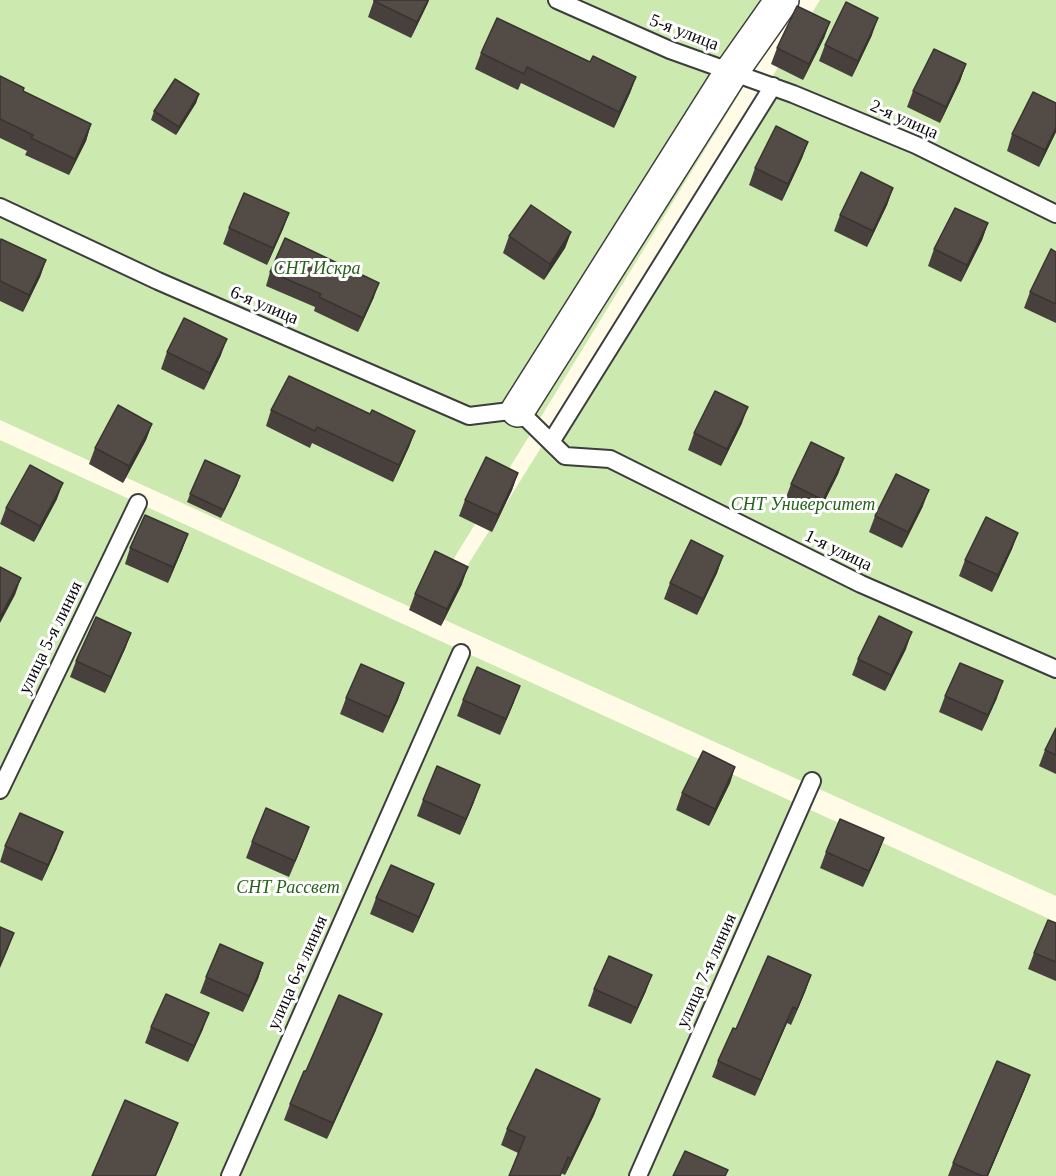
<!DOCTYPE html>
<meta charset="utf-8">
<style>
body{margin:0}
canvas{display:block;background:#fffbe7}
</style>
<canvas width="1056" height="1176"></canvas>
<script>
const g = document.querySelector('canvas').getContext('2d');
g.lineJoin = 'round';
function fill(path, color) {
  g.fillStyle = color;
  g.fill(path, 'evenodd');
}
function toPath(rows) {
  const path = new Path2D();
  for (const r of rows) {
    path.moveTo(r[0], r[1]);
    for (let i = 2; i < r.length; i += 2) path.lineTo(r[i], r[i + 1]);
  }
  return path;
}
function stroke(path, color, width, dash) {
  g.strokeStyle = color;
  g.lineWidth = width;
  g.lineCap = dash ? 'butt' : 'round';
  g.setLineDash(dash || []);
  g.stroke(path);
}
function drawText(font, color, halo, rows, align = 'center') {
  g.font = font + ' "Times New Roman",serif';
  g.lineWidth = 6;
  g.setLineDash([]);
  g.textBaseline = 'middle';
  g.strokeStyle = halo;
  g.fillStyle = color;
  for (const [text, x, y, turn = 0] of rows) {
    g.save();
    g.translate(x, y);
    g.rotate((+turn || 0) * Math.PI / 180);
    g.textAlign = isNaN(turn) ? turn : align;
    if (halo) g.strokeText(text, 0, 0);
    g.fillText(text, 0, 0);
    g.restore();
  }
}
const green = toPath([
 [0,0,797,0,421,612,0,420],
 [820,0,1056,0,1056,896,436,616],
 [0,440,1056,922,1056,1176,0,1176]
]);
const service = toPath([
 [557,0,670,50,793,94,916,145,1056,214],
 [0,207,158,281,469,416,518,410,565,456,610,459,861,584,1056,669],
 [551,442,773,86],
 [0,790,138,503],
 [230,1176,461,653],
 [638,1176,812,781]
]);
const minor = toPath([
 [518,410,732,71,782,0]
]);
const wall = toPath([
 [374,0,429,0,411,38,368,17],
 [830,22,824,38,803,80,771,64,777,48],
 [872,35,852,77,819,61,825,45],
 [481,53,590,62,636,77,630,93,614,128,521,83,518,90,475,69],
 [966,64,960,81,940,123,907,107,913,91],
 [0,76,23,91,91,124,86,141,69,175,25,155,27,151,0,138],
 [199,94,196,103,176,135,151,120,154,111],
 [1056,132,1039,167,1007,151,1012,134],
 [808,142,802,158,782,201,749,185,755,168],
 [893,188,887,205,867,247,834,231,840,215],
 [289,213,283,229,267,265,223,244,229,228],
 [988,223,982,240,961,282,928,266,934,249],
 [571,232,565,248,544,280,503,253,509,236],
 [0,242,46,260,40,277,23,312,0,301],
 [1056,252,1056,323,1024,308,1030,292],
 [270,272,374,297,358,332,314,311,315,307,266,286],
 [167,352,221,355,204,390,161,369],
 [271,410,370,414,415,431,409,447,393,482,312,443,310,448,266,426],
 [742,423,721,466,688,450,694,433],
 [152,424,146,440,123,483,89,464,95,448],
 [844,458,838,474,817,516,785,500,791,484],
 [518,473,512,490,492,532,459,516,465,500],
 [240,476,221,518,187,502,190,494],
 [57,499,34,542,0,524,6,508],
 [923,506,902,548,869,532,875,516],
 [1018,533,1012,549,992,592,959,576,965,560],
 [188,534,182,550,168,583,125,564,130,548],
 [723,556,717,573,697,615,664,599,670,583],
 [462,584,441,626,409,610,415,594],
 [131,633,125,649,105,693,70,677,76,661],
 [906,649,885,691,852,675,858,659],
 [404,683,398,700,383,733,340,714,346,698],
 [945,696,997,698,982,731,939,712],
 [463,700,514,702,500,735,457,716],
 [1056,728,1056,774,1039,766,1045,750],
 [735,767,730,783,709,826,676,810,682,793],
 [423,800,474,802,460,835,417,816],
 [884,838,878,854,863,887,820,868,826,852],
 [252,842,303,843,289,877,246,858],
 [5,846,57,848,42,881,0,862],
 [434,884,428,900,413,933,370,914,376,898],
 [1056,923,1056,981,1028,969,1034,953],
 [263,963,258,979,243,1012,200,993,206,977],
 [811,975,805,992,791,1025,787,1023,755,1096,712,1077,718,1061,736,1029],
 [594,989,646,991,631,1024,588,1006],
 [151,1027,203,1029,188,1062,145,1043],
 [376,1030,327,1139,284,1120,290,1104,306,1071],
 [1030,1075,1024,1091,988,1176,948,1176,953,1163],
 [600,1099,594,1115,565,1175,501,1145,507,1129]
]);
const shadedWall = toPath([
 [428,0,429,0,428,3,411,38,417,22],
 [878,18,872,35,852,77,858,61],
 [830,22,824,38,803,80,809,64],
 [966,64,960,81,940,123,946,107],
 [636,77,630,93,614,128,619,112],
 [199,94,196,103,176,135,179,127],
 [91,124,86,141,69,175,75,159],
 [1056,128,1056,132,1039,167,1045,150],
 [808,142,802,158,782,201,788,184],
 [893,188,887,205,867,247,873,231],
 [289,213,283,229,267,265,273,248],
 [988,223,982,240,961,282,967,265],
 [571,232,565,248,544,280,550,264],
 [46,260,40,277,23,312,29,295],
 [379,283,374,297,358,332,363,318],
 [227,339,221,355,204,390,210,373],
 [748,407,742,423,721,466,727,449],
 [152,424,146,440,123,483,129,466],
 [415,431,409,447,393,482,399,465],
 [844,458,838,474,817,516,823,500],
 [518,473,512,490,492,532,498,515],
 [240,476,237,485,221,518,224,510],
 [63,483,57,499,34,542,40,526],
 [929,490,923,506,902,548,908,532],
 [1018,533,1012,549,992,592,998,575],
 [188,534,182,550,168,583,173,567],
 [723,556,717,573,697,615,703,599],
 [468,567,462,584,441,626,447,609],
 [21,578,15,595,0,623,0,617],
 [912,632,906,649,885,691,891,675],
 [131,633,125,649,105,693,111,677],
 [1003,681,997,698,982,731,988,715],
 [404,683,398,700,383,733,389,717],
 [520,686,514,702,500,735,506,719],
 [735,767,730,783,709,826,715,809],
 [480,785,474,802,460,835,466,819],
 [309,827,303,843,289,877,295,861],
 [63,832,57,848,42,881,48,865],
 [884,838,878,854,863,887,869,871],
 [434,884,428,900,413,933,419,917],
 [14,933,8,949,0,968,0,965],
 [263,963,258,979,243,1012,249,996],
 [652,975,646,991,631,1024,637,1008],
 [811,975,805,992,791,1025,797,1009],
 [793,1007,787,1023,755,1096,761,1080],
 [209,1013,203,1029,188,1062,194,1046],
 [382,1014,376,1030,327,1139,333,1123],
 [1030,1075,1024,1091,988,1176,987,1176],
 [600,1099,594,1115,565,1175,571,1159],
 [178,1123,172,1139,156,1176,155,1176]
]);
const building = toPath([
 [374,0,428,0,417,22,374,1,374,0],
 [846,2,878,18,858,61,825,45,846,2],
 [797,6,830,22,809,64,777,48,797,6],
 [497,18,590,62,593,56,636,77,619,112,527,67,524,74,481,53,497,18],
 [934,49,966,64,946,107,913,91,934,49],
 [0,76,24,88,23,91,91,124,75,159,31,138,33,135,0,119,0,76],
 [175,79,199,94,179,127,154,111,175,79],
 [1033,92,1056,103,1056,128,1045,150,1012,134,1033,92],
 [776,126,808,142,788,184,755,168,776,126],
 [861,172,893,188,873,231,840,215,861,172],
 [244,193,289,213,273,248,229,228,244,193],
 [531,205,571,232,550,264,509,236,531,205],
 [955,208,988,223,967,265,934,249,955,208],
 [285,238,379,283,363,318,319,297,321,294,270,272,285,238],
 [1,239,46,260,29,295,0,281,0,242,1,239],
 [1051,249,1056,252,1056,304,1030,292,1051,249],
 [184,318,227,339,210,373,167,352,184,318],
 [289,376,370,414,372,410,415,431,399,465,317,427,315,431,271,410,289,376],
 [715,391,748,407,727,449,694,433,715,391],
 [118,405,152,424,129,466,95,448,118,405],
 [811,442,844,458,823,500,791,484,811,442],
 [486,457,518,473,498,515,465,500,486,457],
 [205,460,240,476,224,510,190,494,205,460],
 [30,465,63,483,40,526,6,508,30,465],
 [896,474,929,490,908,532,875,516,896,474],
 [145,515,188,534,173,567,130,548,145,515],
 [986,517,1018,533,998,575,965,560,986,517],
 [691,540,723,556,703,599,670,583,691,540],
 [435,551,468,567,447,609,415,594,435,551],
 [0,567,21,578,0,617,0,567],
 [879,616,912,632,891,675,858,659,879,616],
 [96,617,131,633,111,677,76,661,96,617],
 [960,663,1003,681,988,715,945,696,960,663],
 [361,664,404,683,389,717,346,698,361,664],
 [477,667,520,686,506,719,463,700,477,667],
 [1056,728,1056,755,1045,750,1056,728],
 [703,751,735,767,715,809,682,793,703,751],
 [437,766,480,785,466,819,423,800,437,766],
 [266,808,309,827,295,861,252,842,266,808],
 [20,813,63,832,48,865,5,846,20,813],
 [840,819,884,838,869,871,826,852,840,819],
 [391,865,434,884,419,917,376,898,391,865],
 [1048,920,1056,923,1056,962,1034,953,1048,920],
 [0,927,14,933,0,965,0,927],
 [220,944,263,963,249,996,206,977,220,944],
 [609,956,652,975,637,1008,594,989,609,956],
 [768,956,811,975,797,1009,793,1007,761,1080,718,1061,733,1028,736,1029,768,956],
 [166,994,209,1013,194,1046,151,1027,166,994],
 [339,995,382,1014,333,1123,290,1104,304,1071,306,1071,339,995],
 [997,1061,1030,1075,987,1176,982,1176,953,1163,997,1061],
 [536,1069,600,1099,571,1159,568,1157,560,1176,509,1176,525,1137,507,1129,536,1069],
 [125,1100,178,1123,155,1176,92,1176,125,1100],
 [685,1151,728,1170,725,1176,673,1176,685,1151]
]);
const streetNames = [
 ["5-я улица",684,33,21],
 ["2-я улица",904,120,24],
 ["6-я улица",264,306,23],
 ["1-я улица",838,551,26],
 ["улица 5-я линия",51,638,-64],
 ["улица 7-я линия",707,971,-66],
 ["улица 6-я линия",298,973,-66]
];
const parkNames = [
 ["СНТ Искра",317,269],
 ["СНТ Университет",803,505],
 ["СНТ Рассвет",288,888]
];
fill(green, '#cceab0');
stroke(service, '#3d3d3d', 20);
stroke(minor, '#3d3d3d', 36);
stroke(service, '#fff', 16);
stroke(minor, '#fff', 33);
fill(wall, '#47403c');
fill(shadedWall, '#3a3431');
fill(building, '#534b46');
stroke(building, '#3a3431', 1.5);
drawText('18px', '#0a0a0a', '#fff', streetNames);
drawText('italic 18px', '#266219', '#fff', parkNames);
</script>
